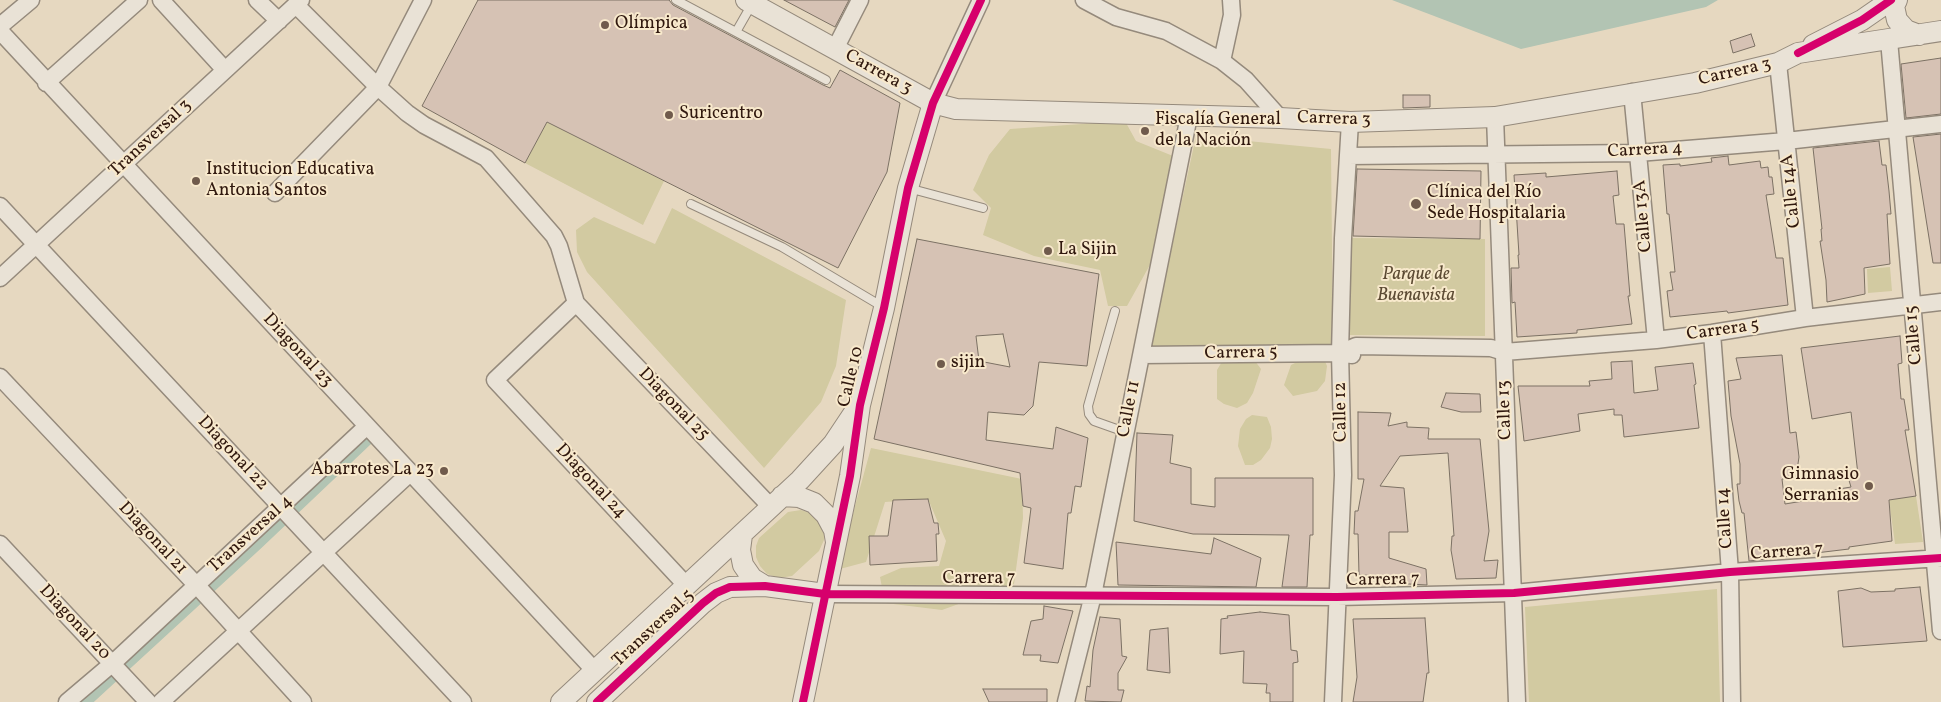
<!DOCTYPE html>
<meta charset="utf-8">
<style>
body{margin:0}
canvas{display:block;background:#e6d8c0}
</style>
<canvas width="1941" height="702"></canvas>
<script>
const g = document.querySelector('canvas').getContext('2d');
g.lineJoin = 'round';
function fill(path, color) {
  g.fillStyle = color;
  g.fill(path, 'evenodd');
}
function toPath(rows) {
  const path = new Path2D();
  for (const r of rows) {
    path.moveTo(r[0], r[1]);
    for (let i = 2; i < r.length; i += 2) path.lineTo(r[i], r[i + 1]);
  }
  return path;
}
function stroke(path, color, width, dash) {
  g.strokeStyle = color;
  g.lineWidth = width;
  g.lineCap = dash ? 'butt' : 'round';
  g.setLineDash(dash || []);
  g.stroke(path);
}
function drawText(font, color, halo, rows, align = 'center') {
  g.font = font + ' Vollkorn,serif';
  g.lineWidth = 4;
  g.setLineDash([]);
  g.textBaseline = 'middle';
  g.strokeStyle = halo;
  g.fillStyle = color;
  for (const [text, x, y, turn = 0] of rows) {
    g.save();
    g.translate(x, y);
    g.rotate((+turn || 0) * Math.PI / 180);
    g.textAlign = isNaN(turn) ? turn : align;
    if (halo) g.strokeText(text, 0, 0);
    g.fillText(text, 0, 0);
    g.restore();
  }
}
const green = toPath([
 [1125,121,1136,141,1173,156,1156,254,1127,306,1108,306,1100,270,1034,256,983,235,991,208,973,190,989,155,1010,129],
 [547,122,664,181,643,225,525,163],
 [1196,136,1331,149,1333,348,1150,348],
 [672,208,846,300,836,366,821,402,764,468,587,272,577,252,576,230,594,217,655,244],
 [1348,238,1485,239,1485,336,1348,335],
 [1890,267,1892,291,1868,293,1867,269],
 [1324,359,1327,366,1325,381,1317,391,1293,396,1284,385,1291,365,1299,361],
 [1223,360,1255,361,1261,369,1253,393,1247,403,1237,408,1224,404,1217,399,1217,370],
 [1252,415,1267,417,1271,427,1272,439,1270,448,1261,460,1253,465,1245,465,1238,446,1240,429,1246,419],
 [871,448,1022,479,1023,518,1014,584,942,610,885,603,880,577,901,568,939,566,946,541,928,499,885,502,866,562,840,569,855,506],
 [1916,496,1923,542,1895,544,1889,500],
 [801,510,813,514,824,527,824,540,819,551,792,576,779,578,767,574,760,566,756,557,756,546,759,538,788,512],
 [1717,589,1720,702,1529,702,1525,607]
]);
const water = toPath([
 [1392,0,1718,0,1706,7,1521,49]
]);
const canal = toPath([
 [82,702,256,542,370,434]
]);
const building = toPath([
 [478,0,669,0,673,5,823,85,830,88,840,70,900,103,887,172,838,268,547,122,525,163,422,106,478,0],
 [784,0,849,0,835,27,784,0],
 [1751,34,1755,46,1733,53,1730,41,1751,34],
 [1941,58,1941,114,1906,118,1901,64,1941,58],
 [1403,95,1430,95,1430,107,1403,108,1403,95],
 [1941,134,1941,263,1933,263,1913,137,1941,134],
 [1879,141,1882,165,1886,165,1889,191,1891,214,1887,214,1890,264,1864,268,1865,294,1827,302,1826,280,1820,241,1822,241,1821,229,1822,229,1813,148,1879,141],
 [1728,156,1729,165,1760,161,1761,168,1768,167,1769,177,1772,177,1774,194,1766,195,1776,258,1783,258,1788,305,1728,313,1727,311,1670,317,1667,291,1673,290,1670,272,1675,272,1669,214,1667,214,1663,165,1680,164,1680,166,1712,162,1711,158,1728,156],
 [1357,169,1481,171,1480,239,1353,236,1357,169],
 [1617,171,1619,195,1613,196,1616,224,1624,224,1630,296,1628,296,1632,324,1577,330,1577,333,1517,337,1515,302,1512,303,1511,268,1519,268,1518,255,1519,255,1514,175,1546,173,1546,177,1617,171],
 [917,239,1099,274,1087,366,1039,362,1033,406,1024,415,988,412,986,440,1053,449,1056,427,1088,438,1081,487,1075,486,1071,513,1068,513,1063,569,1024,563,1031,508,1023,506,1020,473,874,439,917,239],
 [1003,334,1010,367,979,361,976,336,1003,334],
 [1900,336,1902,363,1898,364,1901,399,1904,399,1909,430,1905,430,1916,496,1889,500,1892,541,1849,547,1849,549,1749,561,1744,513,1742,513,1739,501,1737,484,1740,484,1740,464,1731,416,1728,381,1741,379,1736,358,1782,355,1790,433,1796,432,1799,457,1796,477,1782,479,1785,504,1827,497,1827,491,1851,487,1848,477,1858,475,1851,412,1812,419,1801,348,1900,336],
 [1632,361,1634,393,1658,390,1655,367,1693,363,1696,384,1694,385,1699,428,1624,437,1622,415,1614,415,1614,409,1578,414,1580,431,1524,441,1518,386,1590,386,1589,381,1612,379,1611,362,1632,361],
 [1446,393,1480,394,1481,412,1461,412,1441,407,1446,393],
 [1358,412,1391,413,1388,426,1407,422,1407,427,1429,428,1428,439,1480,439,1489,531,1484,561,1498,560,1496,578,1456,579,1451,550,1452,536,1454,536,1448,453,1400,456,1380,486,1404,488,1408,532,1389,532,1389,558,1426,569,1427,585,1391,583,1391,576,1359,575,1358,534,1354,534,1355,511,1358,511,1364,479,1358,479,1358,412],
 [1137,433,1173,435,1170,463,1191,468,1191,504,1215,507,1215,478,1313,478,1313,535,1310,535,1307,587,1282,587,1289,535,1193,534,1134,521,1137,433],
 [928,499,934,523,938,523,939,534,936,534,937,561,870,565,869,536,888,536,893,500,928,499],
 [1214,538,1261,558,1256,587,1118,585,1116,542,1211,554,1214,538],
 [1920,587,1927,641,1843,647,1838,591,1861,588,1871,592,1895,591,1895,589,1920,587],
 [1044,606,1073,611,1058,663,1040,661,1041,655,1023,655,1031,621,1043,619,1044,606],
 [1260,612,1289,615,1291,650,1297,651,1298,662,1293,663,1293,702,1270,702,1270,693,1266,693,1267,684,1243,683,1244,651,1220,654,1221,619,1228,618,1227,616,1260,612],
 [1100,617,1120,619,1122,656,1127,657,1118,673,1118,690,1124,690,1121,702,1085,701,1087,686,1090,687,1093,650,1100,617],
 [1425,618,1429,673,1427,673,1423,702,1353,702,1357,677,1353,619,1425,618],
 [1168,628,1170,673,1147,670,1150,630,1168,628],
 [983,689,1047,689,1047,702,989,702,983,689]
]);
const service = toPath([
 [676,0,826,80],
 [736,32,752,4],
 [908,188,983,208],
 [691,204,782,247,883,307],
 [1115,311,1088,406,1089,414,1094,421,1125,432]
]);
const minor = toPath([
 [161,0,225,70],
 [257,0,279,21],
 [1084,0,1116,17,1166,31,1222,61,1246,80,1280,118],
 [296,5,378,87,407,113,424,125,486,158,554,236,559,246,576,303,771,507],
 [0,26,31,0],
 [0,31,595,671],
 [1889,40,1941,631],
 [835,49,860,0],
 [1222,61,1232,15,1231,0],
 [1778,63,1805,318],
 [46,83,139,0],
 [1632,92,1656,340],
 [933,103,981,0],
 [1495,117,1517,702],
 [1348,156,1638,153,1786,141,1941,124],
 [275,193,378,87,423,0],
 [0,206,463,702],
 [0,278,301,0],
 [576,303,495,380,686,585],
 [1712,333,1730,572,1732,702],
 [1340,353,1356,346,1491,348,1504,352,1656,340,1712,333,1805,318,1941,302],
 [1141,355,1340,353,1352,355],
 [0,377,201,590,303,702],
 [0,544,148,702],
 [825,594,1337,597,1514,593,1730,572,1941,558],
 [67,702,113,663,367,426],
 [161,702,410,473],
 [1066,702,1093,595,1189,116],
 [1333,702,1343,475,1340,353,1343,238,1350,122]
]);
const tertiary = toPath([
 [746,0,933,103,956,109,1280,118,1350,122,1495,117,1695,83,1778,63,1798,53,1941,31],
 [1897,0,1894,6,1897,20,1906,30,1919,35],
 [1813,45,1862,20,1891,0],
 [782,496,799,497,814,503,826,515,834,530,836,542],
 [742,535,740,550,743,565,752,578,765,586],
 [561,702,800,480,833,444,857,408],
 [597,702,703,603,716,593,730,587,765,586,825,594],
 [803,702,850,476,860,405,884,308,908,188,933,103]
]);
const cycleway = toPath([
 [1798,53,1862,20,1891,0],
 [597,702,703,603,716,593,730,587,765,586,825,594,1337,597,1514,593,1730,572,1941,558],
 [803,702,850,476,860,405,884,308,908,188,933,103,981,0]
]);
const markers = [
 [605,25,5,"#705b4c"],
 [669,115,5,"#705b4c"],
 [1145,131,5,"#705b4c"],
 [196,181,5,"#705b4c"],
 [1416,204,6,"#705b4c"],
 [1048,251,5,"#705b4c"],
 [941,364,5,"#705b4c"],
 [444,471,5,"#705b4c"],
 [1869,486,5,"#705b4c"]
];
const poiNames = [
 ["Olímpica",615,25],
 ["Suricentro",679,115],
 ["Fiscalía General",1155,121],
 ["de la Nación",1155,142],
 ["Institucion Educativa",206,171],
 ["Antonia Santos",206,192],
 ["Clínica del Río",1427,194],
 ["Sede Hospitalaria",1427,215],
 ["La Sijin",1058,251],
 ["sijin",951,364],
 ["Abarrotes La 23",434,471,"right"],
 ["Gimnasio",1859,476,"right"],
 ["Serranias",1859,497,"right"]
];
const streetNames = [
 ["Carrera 3",878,73,29],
 ["Carrera 3",1735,73,-13],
 ["Carrera 3",1334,120,2],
 ["Transversal 3",151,139,-43],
 ["Carrera 4",1645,151,-3],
 ["Calle 14A",1792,191,-96],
 ["Calle 13A",1644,216,-95],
 ["Carrera 5",1723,331,-8],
 ["Calle 15",1915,335,-95],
 ["Diagonal 23",297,351,47],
 ["Carrera 5",1241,354,-1],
 ["Calle 10",852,377,-77],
 ["Diagonal 25",673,405,46],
 ["Calle 11",1130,409,-79],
 ["Calle 13",1506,410,-92],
 ["Calle 12",1342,412,-91],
 ["Diagonal 22",232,454,47],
 ["Diagonal 24",590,482,47],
 ["Calle 14",1726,518,-94],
 ["Transversal 4",251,535,-42],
 ["Diagonal 21",152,539,47],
 ["Carrera 7",1787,553,-4],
 ["Carrera 7",979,580],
 ["Carrera 7",1383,581,-1],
 ["Diagonal 20",74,623,47],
 ["Transversal 5",654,629,-43]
];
const parkNames = [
 ["Parque de",1416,276],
 ["Buenavista",1416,297]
];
fill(green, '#d2caa1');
fill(water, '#b2c4b3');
stroke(canal, '#b2c4b3', 16);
fill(building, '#d6c2b4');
stroke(building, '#7c7164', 1);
stroke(service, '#958a7c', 10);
stroke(minor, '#958a7c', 19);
stroke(tertiary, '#958a7c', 22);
stroke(service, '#e9e2d6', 8);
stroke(minor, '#e9e2d6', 16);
stroke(tertiary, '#e9e2d6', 20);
stroke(cycleway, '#d6006c', 8);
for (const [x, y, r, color] of markers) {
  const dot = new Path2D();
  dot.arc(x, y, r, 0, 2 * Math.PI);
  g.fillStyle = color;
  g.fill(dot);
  stroke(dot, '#f8e9cc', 2);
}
drawText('18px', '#30180e', '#f8e9cc', poiNames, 'left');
drawText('18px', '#30180e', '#f8e9cc', streetNames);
drawText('italic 18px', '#5c4a33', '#f8e9cc', parkNames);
</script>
